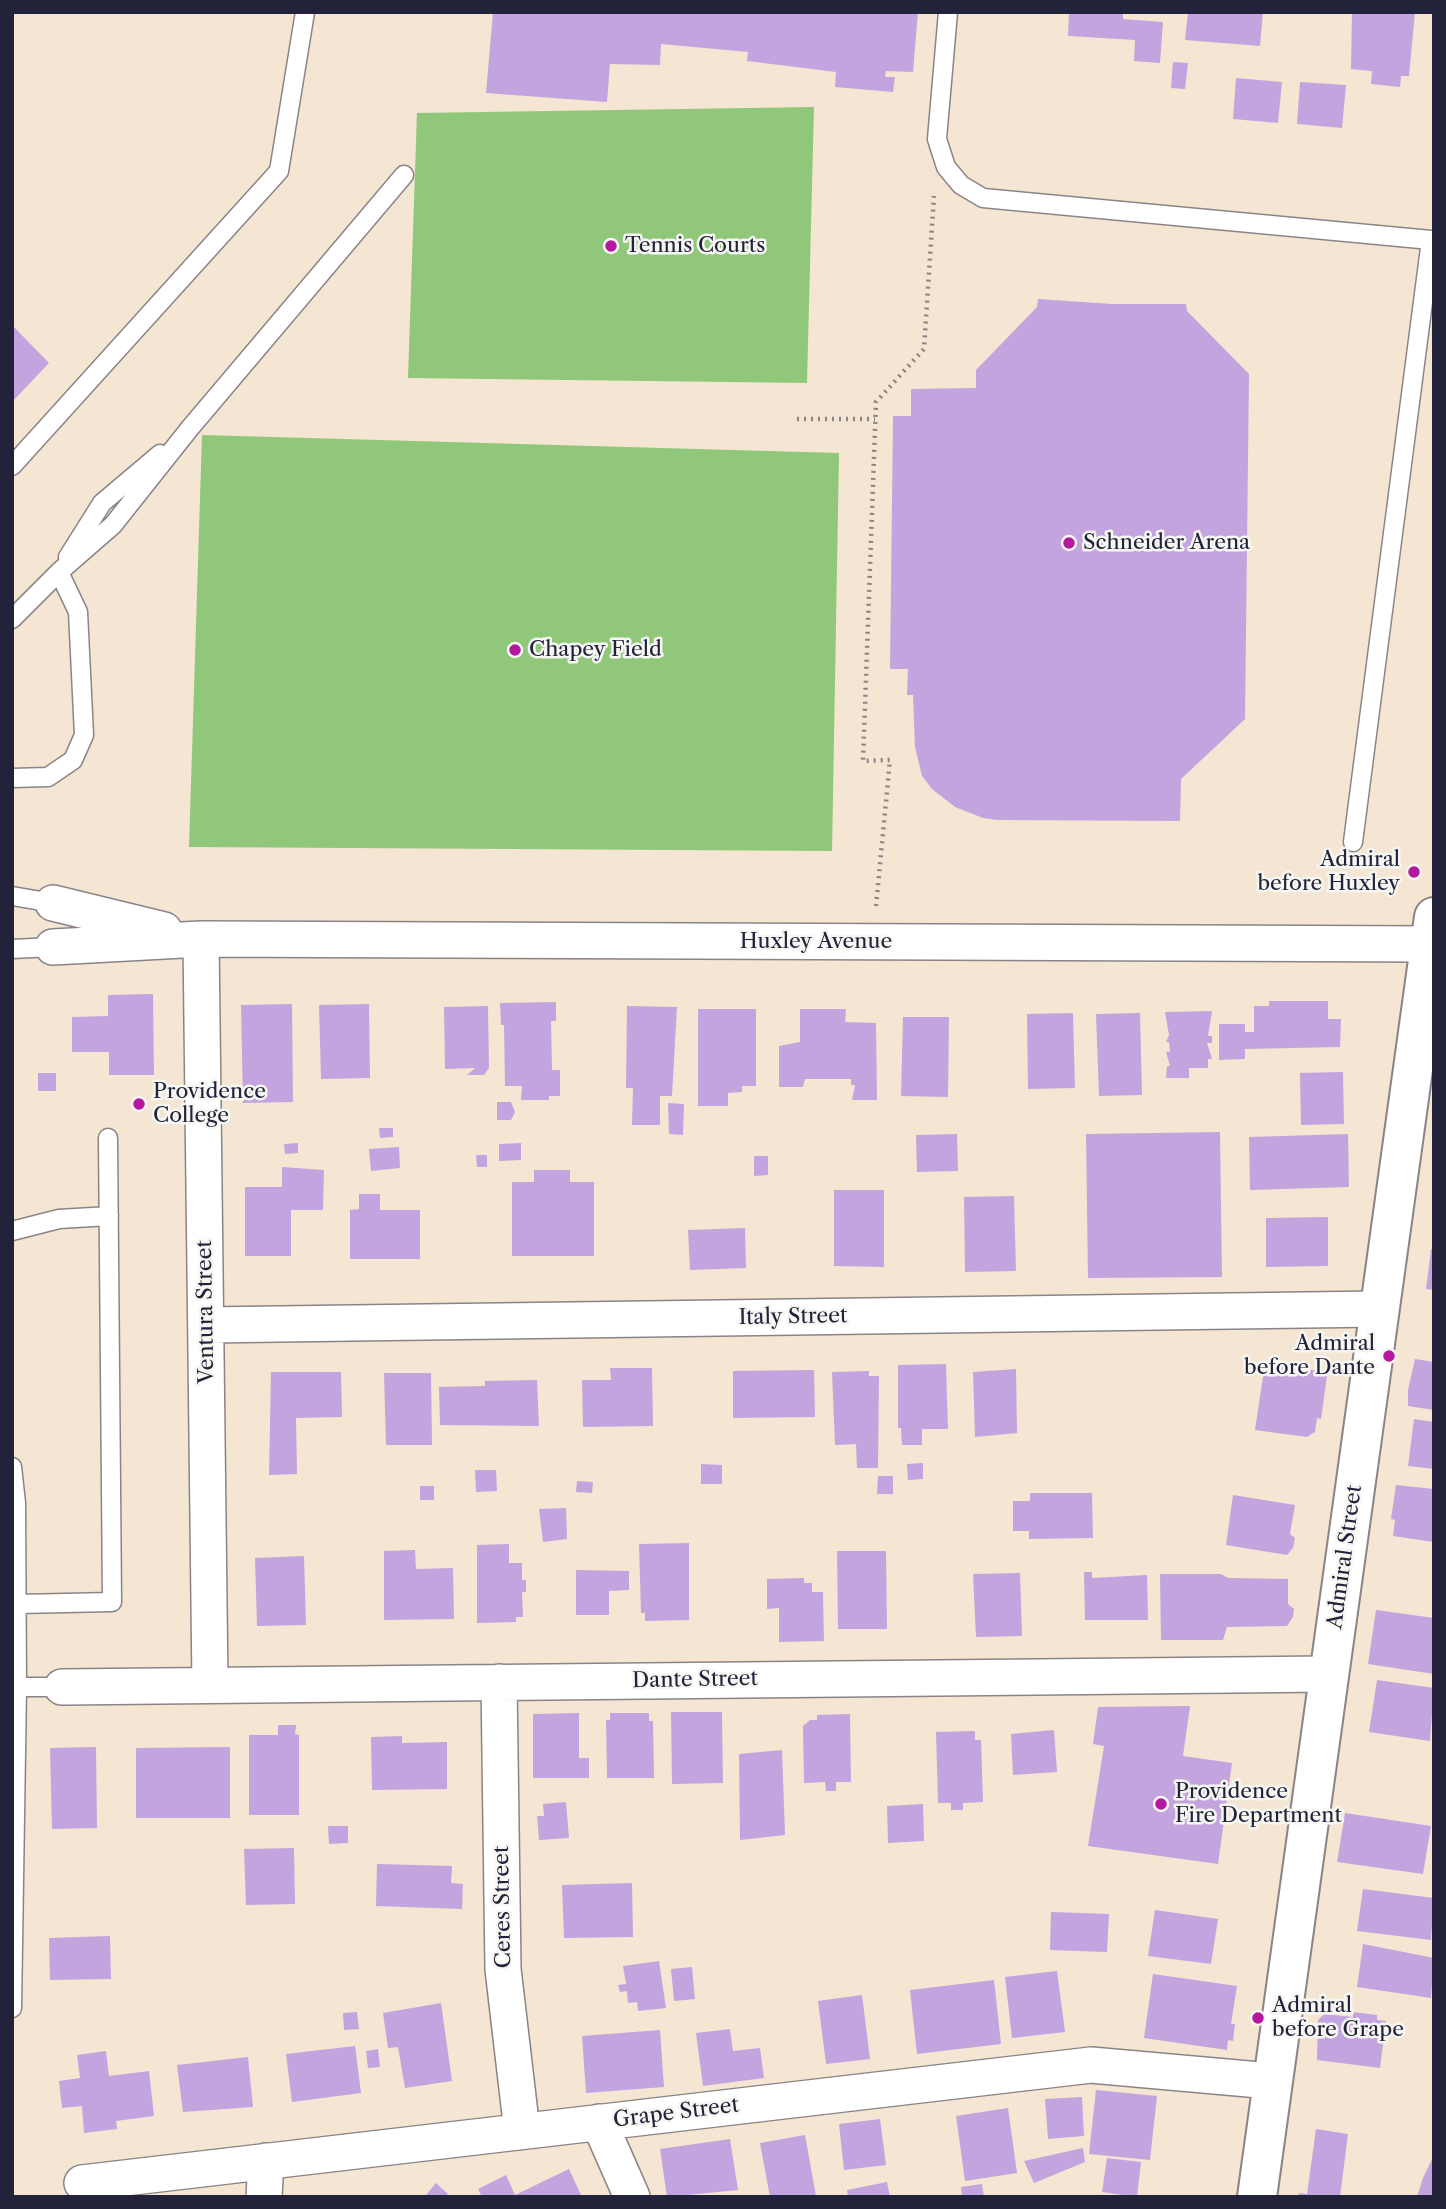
<!DOCTYPE html>
<style>
body{margin:0}
#map{position:relative;width:1446px;height:2209px;overflow:hidden;background:#f4e6d2;font-family:"Libre Caslon Text",serif}
canvas{display:block}
.frame{position:absolute;inset:0;border:14px solid #22223b;pointer-events:none}
</style>
<div id="map">
<canvas width="1446" height="2209"></canvas>
<div class="frame"></div>
</div>
<script>
const g = document.querySelector('canvas').getContext('2d');
g.lineJoin = 'round';
function fill(path, color) {
  g.fillStyle = color;
  g.fill(path, 'evenodd');
}
function toPath(rows) {
  const path = new Path2D();
  for (const r of rows) {
    path.moveTo(r[0], r[1]);
    for (let i = 2; i < r.length; i += 2) path.lineTo(r[i], r[i + 1]);
  }
  return path;
}
function stroke(path, color, width, dash) {
  g.strokeStyle = color;
  g.lineWidth = width;
  g.lineCap = dash ? 'butt' : 'round';
  g.setLineDash(dash || []);
  g.stroke(path);
}
function drawText(font, color, halo, rows, align = 'center') {
  g.font = font + ' "Libre Caslon Text",serif';
  g.lineWidth = 5;
  g.setLineDash([]);
  g.textBaseline = 'middle';
  g.strokeStyle = halo;
  g.fillStyle = color;
  for (const [text, x, y, turn = 0] of rows) {
    g.save();
    g.translate(x, y);
    g.rotate((+turn || 0) * Math.PI / 180);
    g.textAlign = isNaN(turn) ? turn : align;
    if (halo) g.strokeText(text, 0, 0);
    g.fillText(text, 0, 0);
    g.restore();
  }
}
const green = toPath([
 [814,107,807,383,408,378,417,113],
 [202,435,839,453,832,851,189,847]
]);
const building = toPath([
 [493,12,918,12,913,72,886,71,885,77,895,77,893,92,835,87,836,72,747,61,748,52,661,44,660,65,610,64,607,102,486,93],
 [1069,12,1123,12,1123,19,1163,22,1160,63,1134,61,1135,40,1068,36],
 [1188,12,1263,12,1260,46,1185,40],
 [1352,12,1415,12,1409,76,1401,76,1400,87,1371,84,1372,71,1351,69],
 [1173,62,1188,63,1185,89,1171,88],
 [1236,78,1282,82,1278,123,1233,119],
 [1300,82,1346,85,1342,128,1297,124],
 [1038,299,1112,304,1186,304,1187,311,1249,374,1245,719,1181,779,1180,821,997,820,983,818,955,807,932,789,922,776,915,747,913,695,907,695,908,669,890,669,893,416,911,416,911,389,976,388,976,370,1037,307],
 [12,325,49,363,12,402],
 [153,994,154,1075,109,1075,109,1052,72,1052,72,1017,108,1016,108,995],
 [1269,1001,1328,1001,1328,1019,1341,1019,1340,1047,1245,1049,1245,1059,1219,1060,1219,1024,1245,1024,1245,1032,1254,1032,1254,1006,1269,1006],
 [556,1002,556,1021,551,1021,552,1070,560,1070,560,1096,549,1096,549,1100,521,1100,522,1086,505,1086,504,1025,501,1025,500,1003],
 [292,1004,293,1102,243,1103,241,1005],
 [369,1004,370,1078,321,1079,319,1005],
 [488,1006,489,1068,484,1075,467,1075,475,1068,445,1069,444,1007],
 [627,1006,677,1007,672,1096,660,1096,660,1125,632,1125,633,1088,626,1088],
 [698,1009,756,1009,756,1086,742,1086,742,1092,728,1093,728,1106,698,1106],
 [800,1009,846,1009,845,1022,876,1023,877,1100,852,1100,855,1085,851,1085,851,1079,805,1079,803,1087,779,1087,779,1046,800,1042],
 [1212,1011,1208,1036,1212,1036,1212,1043,1207,1043,1212,1059,1208,1059,1208,1068,1189,1068,1189,1078,1166,1078,1167,1066,1170,1066,1166,1052,1170,1052,1169,1042,1166,1042,1169,1035,1165,1012],
 [1073,1013,1075,1088,1028,1089,1027,1014],
 [1140,1013,1142,1095,1099,1096,1096,1014],
 [903,1017,949,1017,948,1097,901,1096],
 [1343,1072,1344,1124,1301,1125,1300,1073],
 [38,1073,56,1073,56,1091,38,1091],
 [497,1102,511,1102,515,1112,511,1120,497,1120],
 [668,1103,684,1104,683,1135,669,1134],
 [379,1128,393,1128,393,1137,380,1138],
 [1220,1132,1222,1277,1088,1278,1086,1134],
 [957,1134,958,1171,917,1172,916,1135],
 [1348,1134,1349,1187,1250,1190,1249,1137],
 [298,1143,298,1153,285,1154,284,1144],
 [521,1143,521,1160,499,1161,499,1144],
 [399,1147,400,1168,371,1171,369,1149],
 [476,1155,487,1155,487,1167,477,1167],
 [754,1156,768,1156,768,1175,754,1176],
 [282,1167,324,1170,323,1210,291,1210,291,1256,245,1256,245,1187,282,1187],
 [534,1170,570,1170,570,1182,594,1182,594,1256,512,1256,512,1182,534,1182],
 [834,1190,884,1190,884,1267,834,1266],
 [359,1194,380,1194,380,1210,420,1210,420,1259,350,1259,350,1210,359,1209],
 [1014,1196,1016,1271,965,1272,964,1197],
 [1328,1217,1328,1266,1266,1267,1266,1218],
 [745,1228,746,1268,690,1270,688,1230],
 [1431,1249,1434,1249,1434,1290,1426,1289],
 [1415,1359,1434,1362,1434,1410,1408,1406,1408,1390],
 [1265,1363,1319,1371,1319,1375,1327,1376,1321,1419,1317,1418,1315,1432,1307,1437,1255,1430],
 [946,1364,948,1429,922,1429,922,1445,902,1445,901,1428,898,1428,898,1365],
 [610,1368,652,1368,653,1426,583,1427,582,1380,611,1380],
 [1016,1369,1017,1433,975,1437,973,1372],
 [814,1370,815,1417,733,1418,733,1371],
 [869,1371,869,1376,879,1376,878,1468,857,1468,856,1444,835,1445,832,1372],
 [271,1372,341,1372,342,1417,296,1418,297,1474,269,1475],
 [384,1373,431,1373,432,1445,386,1445],
 [537,1380,539,1426,440,1425,439,1387,485,1386,485,1381],
 [1414,1419,1434,1422,1434,1469,1408,1466],
 [923,1463,923,1479,908,1480,907,1464],
 [701,1464,722,1465,722,1484,701,1484],
 [475,1470,496,1470,497,1491,476,1492],
 [878,1476,893,1476,893,1494,877,1494],
 [577,1481,593,1482,592,1493,576,1492],
 [1396,1485,1434,1489,1434,1542,1393,1536,1395,1520,1391,1519],
 [420,1486,434,1486,434,1500,420,1500],
 [1030,1493,1092,1493,1093,1538,1029,1539,1029,1531,1013,1531,1013,1501,1030,1501],
 [1233,1495,1295,1505,1290,1534,1295,1538,1293,1548,1287,1555,1226,1545],
 [566,1508,567,1539,543,1542,539,1509],
 [689,1543,689,1620,645,1621,645,1613,641,1613,639,1544],
 [509,1544,509,1563,522,1563,522,1580,526,1580,526,1592,522,1592,523,1617,516,1617,516,1622,477,1623,477,1545],
 [415,1550,416,1569,453,1568,454,1619,384,1620,384,1551],
 [837,1551,886,1551,887,1629,838,1629],
 [304,1556,306,1625,257,1626,255,1558],
 [576,1570,629,1571,629,1590,609,1591,609,1615,576,1615],
 [1084,1572,1092,1572,1092,1578,1147,1575,1148,1620,1085,1620],
 [1020,1573,1022,1636,976,1637,973,1574],
 [1160,1574,1221,1574,1228,1578,1288,1579,1288,1604,1294,1609,1293,1617,1287,1626,1227,1627,1223,1640,1161,1640],
 [804,1578,804,1583,812,1583,812,1592,823,1592,824,1641,779,1642,779,1608,767,1609,767,1579],
 [1376,1610,1434,1618,1434,1674,1368,1664],
 [1377,1680,1434,1688,1430,1741,1369,1732],
 [1190,1706,1183,1756,1232,1763,1218,1864,1088,1846,1104,1746,1093,1744,1098,1707],
 [671,1712,722,1712,723,1783,672,1784],
 [579,1713,579,1758,589,1758,589,1778,533,1778,533,1714],
 [610,1713,649,1713,649,1721,653,1721,654,1778,607,1778,606,1720,610,1720],
 [850,1714,851,1782,836,1782,836,1791,826,1791,825,1782,804,1783,803,1726,810,1720,817,1720,817,1715],
 [278,1725,296,1725,295,1734,299,1735,299,1815,249,1815,249,1735,278,1735],
 [1054,1730,1057,1772,1013,1775,1011,1734],
 [975,1731,975,1740,981,1740,983,1802,963,1803,963,1810,951,1810,951,1803,938,1803,936,1732],
 [402,1736,402,1743,447,1742,447,1789,372,1790,371,1737],
 [96,1747,97,1828,52,1829,50,1748],
 [230,1747,230,1818,136,1818,136,1748],
 [782,1750,785,1835,740,1840,739,1754],
 [566,1802,569,1838,539,1840,537,1816,544,1816,543,1804],
 [923,1804,924,1841,888,1843,887,1806],
 [1345,1813,1431,1826,1423,1874,1337,1862],
 [328,1826,348,1826,348,1843,329,1844],
 [294,1848,295,1904,246,1905,244,1849],
 [377,1864,452,1866,451,1883,463,1884,462,1909,376,1906],
 [632,1883,633,1937,564,1938,562,1885],
 [1363,1889,1434,1898,1431,1940,1357,1931],
 [1155,1910,1218,1919,1211,1964,1148,1956],
 [1051,1912,1109,1914,1107,1952,1050,1950],
 [110,1936,111,1979,50,1980,49,1938],
 [1363,1944,1434,1958,1431,1998,1357,1987],
 [659,1961,666,2008,638,2011,637,2002,628,2003,627,1991,620,1992,618,1985,626,1984,623,1966],
 [692,1967,695,1999,674,2001,671,1969],
 [1057,1971,1065,2032,1012,2038,1005,1977],
 [1153,1974,1237,1986,1231,2024,1235,2024,1233,2041,1228,2040,1227,2050,1144,2038],
 [994,1980,1001,2044,917,2054,910,1990],
 [862,1995,870,2059,826,2064,818,2001],
 [441,2003,452,2081,405,2088,398,2047,388,2048,383,2013],
 [357,2012,359,2029,344,2030,343,2013],
 [1353,2012,1377,2015,1377,2020,1386,2021,1380,2068,1317,2060,1318,2020,1324,2014,1353,2017],
 [730,2029,733,2051,760,2048,764,2078,703,2086,696,2033],
 [660,2030,664,2087,586,2093,582,2036],
 [355,2046,361,2093,292,2102,286,2054],
 [378,2049,380,2067,368,2068,366,2051],
 [106,2051,109,2076,149,2071,154,2116,116,2121,117,2129,84,2133,82,2106,62,2108,59,2081,80,2078,77,2055],
 [248,2057,253,2107,183,2112,177,2065],
 [1096,2090,1157,2096,1150,2160,1089,2154],
 [1082,2097,1084,2136,1048,2139,1045,2099],
 [1008,2108,1017,2173,965,2181,956,2116],
 [880,2119,886,2165,844,2170,839,2124],
 [1316,2129,1348,2134,1340,2197,1299,2197,1299,2193,1307,2194],
 [805,2135,816,2196,770,2197,760,2143],
 [730,2139,738,2190,667,2197,660,2149],
 [1083,2148,1085,2162,1034,2183,1024,2161],
 [1434,2155,1434,2197,1417,2197,1423,2178],
 [1107,2158,1141,2162,1137,2197,1102,2192],
 [569,2169,582,2197,482,2197,478,2189,506,2175,515,2195],
 [887,2182,890,2197,848,2197,847,2190],
 [436,2183,448,2194,445,2197,426,2195],
 [982,2184,984,2197,962,2197,961,2187]
]);
const path = toPath([
 [797,419,875,419],
 [876,906,890,760,863,761,876,402,924,349,934,196]
]);
const lane = toPath([
 [948,12,937,139,946,167,961,185,983,198,1431,240],
 [12,466,279,171,305,12],
 [68,557,102,503,160,454],
 [59,572,113,525,190,428,404,175],
 [12,619,59,572,78,612,84,735,73,760,48,777,12,778],
 [1353,842,1431,240,1434,240],
 [12,896,53,903],
 [12,949,53,947],
 [12,1231,59,1219,109,1216],
 [12,1467,16,1503,17,1687,62,1687],
 [18,1604,112,1602,108,1138],
 [12,1687,17,1687,12,2008]
]);
const street = toPath([
 [53,903,164,930],
 [201,939,210,1685],
 [53,947,201,939,1430,944],
 [206,1325,1379,1309],
 [499,1682,503,1969,522,2131],
 [62,1687,1328,1674],
 [599,2122,632,2197],
 [82,2183,1091,2065,1271,2081],
 [264,2197,266,2161]
]);
const secondary = toPath([
 [1257,2197,1434,917]
]);
const markers = [
 [611,246,7,"#b5179e"],
 [1069,543,7,"#b5179e"],
 [515,650,7,"#b5179e"],
 [1414,872,7,"#b5179e"],
 [139,1104,7,"#b5179e"],
 [1389,1356,7,"#b5179e"],
 [1161,1804,7,"#b5179e"],
 [1258,2018,7,"#b5179e"]
];
const poiNames = [
 ["Tennis Courts",625,246],
 ["Schneider Arena",1083,543],
 ["Chapey Field",529,650],
 ["Admiral",1400,860,"right"],
 ["before Huxley",1400,884,"right"],
 ["Providence",153,1092],
 ["College",153,1116],
 ["Admiral",1375,1344,"right"],
 ["before Dante",1375,1368,"right"],
 ["Providence",1175,1792],
 ["Fire Department",1175,1816],
 ["Admiral",1272,2006],
 ["before Grape",1272,2030]
];
const streetNames = [
 ["Huxley Avenue",816,942],
 ["Ventura Street",206,1312,-91],
 ["Italy Street",793,1317,-1],
 ["Admiral Street",1345,1557,-82],
 ["Dante Street",695,1680,-1],
 ["Ceres Street",503,1907,-91],
 ["Grape Street",676,2113,-7]
];
fill(green, '#91c77a');
fill(building, '#c3a4de');
stroke(lane, '#8b8486', 21);
stroke(street, '#8b8486', 38);
stroke(secondary, '#8b8486', 42);
stroke(path, '#8b8486', 4.5, [2, 5]);
stroke(lane, '#fff', 18);
stroke(street, '#fff', 35);
stroke(secondary, '#fff', 38);
for (const [x, y, r, color] of markers) {
  const dot = new Path2D();
  dot.arc(x, y, r, 0, 2 * Math.PI);
  g.fillStyle = color;
  g.fill(dot);
  stroke(dot, '#f6f6f2', 2.5);
}
drawText('21px', '#22223b', '#f6f6f2', poiNames, 'left');
drawText('21px', '#22223b', '#f6f6f2', streetNames);
</script>
